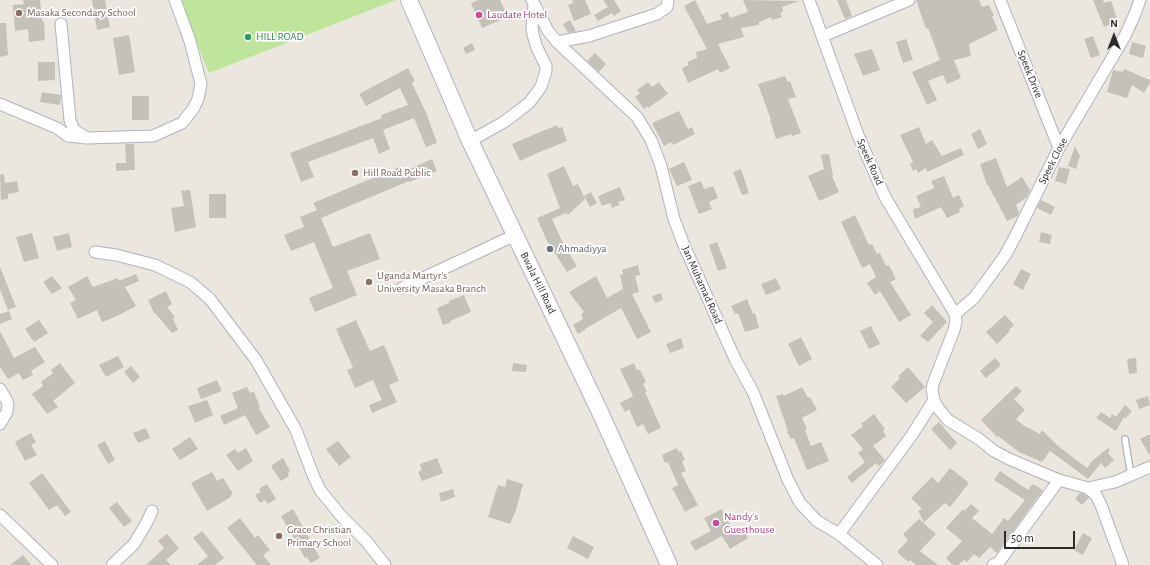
<!DOCTYPE html>
<style>
body{margin:0}
#map{position:relative;width:1150px;height:565px;overflow:hidden;background:#ebe7de;font-family:"Alegreya Sans",sans-serif}
canvas{display:block}
.north{position:absolute;left:1094px;top:16px;width:40px;height:40px;-webkit-text-stroke:3px #fff;paint-order:stroke;rotate:0deg;font-size:11px;font-weight:700;line-height:16px;text-align:center;color:#2b2b2b}
.north::after{content:'';display:block;margin:auto;width:14px;height:18px;background:#2b2b2b;clip-path:polygon(50% 0,100% 100%,50% 72%,0 100%)}
.scale{position:absolute;left:1004px;top:531px;width:71px;height:18px;box-sizing:border-box;border:2px solid #2b2b2b;border-top:0;padding-left:5px;font-size:12px;line-height:14px;white-space:nowrap;color:#2b2b2b;-webkit-text-stroke:3px #fff;paint-order:stroke}
</style>
<div id="map">
<canvas width="1150" height="565"></canvas>
<div class="north">N</div>
<div class="scale">50 m</div>
</div>
<script>
const g = document.querySelector('canvas').getContext('2d');
g.lineJoin = 'round';
function fill(path, color) {
  g.fillStyle = color;
  g.fill(path, 'evenodd');
}
function toPath(rows) {
  const path = new Path2D();
  for (const r of rows) {
    path.moveTo(r[0], r[1]);
    for (let i = 2; i < r.length; i += 2) path.lineTo(r[i], r[i + 1]);
  }
  return path;
}
function stroke(path, color, width, dash) {
  g.strokeStyle = color;
  g.lineWidth = width;
  g.lineCap = dash ? 'butt' : 'round';
  g.setLineDash(dash || []);
  g.stroke(path);
}
function drawText(font, color, halo, rows, align = 'center') {
  g.font = font + ' "Alegreya Sans",sans-serif';
  g.lineWidth = 3.5;
  g.setLineDash([]);
  g.textBaseline = 'middle';
  g.strokeStyle = halo;
  g.fillStyle = color;
  for (const [text, x, y, turn = 0] of rows) {
    g.save();
    g.translate(x, y);
    g.rotate((+turn || 0) * Math.PI / 180);
    g.textAlign = isNaN(turn) ? turn : align;
    if (halo) g.strokeText(text, 0, 0);
    g.fillText(text, 0, 0);
    g.restore();
  }
}
const pitch = toPath([
 [179,0,396,0,209,73]
]);
const building = toPath([
 [23,0,40,0,42,21,44,21,45,40,29,42,28,29,15,31,13,5,24,4],
 [92,0,105,0,110,27,97,30],
 [478,0,500,0,508,17,482,28,471,3],
 [572,0,585,0,591,14,574,21,568,5,573,3],
 [603,0,614,0,621,11,614,16,612,13,598,21,594,15,608,7],
 [695,0,707,24,722,19,720,15,728,12,730,18,748,12,743,0,799,1,782,7,783,12,780,13,782,17,772,20,771,17,759,22,759,25,741,28,744,37,718,44,730,68,720,73,718,69,688,83,682,68,689,65,687,62,697,58,696,52,707,49,684,6],
 [837,0,846,0,852,16,845,19],
 [916,0,979,0,982,7,989,5,994,16,992,16,998,30,969,44,971,56,954,60,961,78,947,84,943,75,928,81,937,100,927,105,912,72,940,60,928,28,926,29],
 [1093,0,1103,0,1104,3,1111,1,1118,21,1104,27],
 [570,20,576,31,568,33,563,24],
 [0,23,6,23,8,55,0,57],
 [129,35,135,72,119,75,113,38],
 [1093,36,1100,55,1091,58,1084,39],
 [906,39,913,60,903,63,896,42],
 [1132,42,1146,46,1143,58,1129,54],
 [472,43,475,50,466,54,463,48],
 [872,49,880,70,863,76,854,54],
 [595,53,606,64,599,72,587,61],
 [38,62,55,62,55,80,38,81],
 [408,68,415,81,412,83,427,115,437,143,426,147,414,118,383,130,390,149,379,154,373,138,308,162,314,177,301,182,290,153,382,118,381,115,408,105,400,88,366,106,359,94],
 [1124,69,1150,80,1150,83,1144,93,1132,85,1127,98,1107,92,1113,70,1123,72],
 [785,76,788,82,790,81,796,97,788,99,801,133,792,136,791,134,776,139,770,120,771,120,758,84],
 [648,82,652,87,659,82,668,94,648,108,647,106,644,109,635,97,640,93,637,90],
 [42,92,61,95,60,105,40,102],
 [132,96,149,96,149,120,132,120],
 [679,111,688,129,692,127,695,134,673,145,671,142,664,146,652,123],
 [557,125,558,128,562,127,567,141,535,154,520,161,512,144],
 [919,127,926,144,932,140,942,156,961,148,964,155,927,172,926,168,918,173,916,169,913,171,910,164,913,162,900,135],
 [980,129,987,144,978,149,971,134],
 [125,144,134,144,135,170,116,171,116,163,126,163],
 [1075,146,1080,156,1076,169,1068,166],
 [829,154,833,176,832,176,839,192,819,201,808,176,824,169,821,155],
 [996,158,1007,187,1022,177,1030,190,1027,197,1016,205,1019,212,1018,216,1007,221,988,185,987,185,980,164],
 [432,159,437,171,409,182,409,181,321,218,333,247,370,233,380,259,347,271,357,295,315,312,309,298,333,288,314,242,291,251,284,235,304,227,300,217,317,210,313,203,399,167,401,173],
 [684,162,692,180,677,186,669,169],
 [564,166,573,186,578,184,585,199,568,215,566,213,552,219,562,241,577,266,567,272,547,241,537,218,560,208,547,174],
 [1059,167,1070,169,1066,184,1055,181],
 [741,169,749,193,742,195,733,172],
 [4,174,5,183,17,181,19,192,8,194,8,199,1,200,0,175],
 [944,176,953,198,959,195,964,206,959,209,960,212,947,218,941,207,915,219,913,209,921,207,916,196,934,188,931,181],
 [701,181,704,189,713,186,718,198,709,202,712,209,699,214,688,186],
 [620,187,625,200,618,202,620,205,612,208,610,203,602,206,598,196],
 [190,190,196,227,175,232,171,208,184,206,181,191],
 [591,192,597,203,590,207,584,196],
 [209,194,226,194,226,218,209,218],
 [1041,200,1055,207,1051,215,1037,208],
 [855,215,869,245,872,244,877,254,880,253,886,266,889,265,896,279,890,282,911,315,899,322,880,291,875,295,867,283,876,277,870,264,862,268,841,222],
 [1041,232,1052,235,1050,244,1039,242],
 [32,233,39,258,24,262,16,237],
 [69,233,72,247,57,251,53,237],
 [717,242,727,268,718,271,709,245],
 [638,265,640,275,635,276,639,292,632,294,651,332,637,339,621,308,585,329,585,330,578,334,573,325,583,319,581,314,584,312,569,292,596,276,607,298,623,289,620,275,623,274,622,270],
 [0,267,16,307,8,310,0,289],
 [1021,269,1031,274,1023,290,1013,284],
 [136,274,139,281,125,287,136,306,115,317,102,322,97,310,78,319,70,303,76,300,68,287,87,276,93,287,118,278,119,281],
 [52,276,62,288,52,294,43,282],
 [776,278,781,289,766,295,761,284],
 [166,291,172,304,167,307,175,317,173,319,178,330,172,333,155,313,154,313,148,300],
 [661,293,663,300,655,303,652,296],
 [464,295,471,312,450,321,450,323,443,325,437,308,449,303,449,301],
 [747,299,753,314,755,313,759,328,745,332,738,313,735,314,731,306],
 [932,305,947,322,928,342,920,336,933,322,924,313],
 [9,311,12,319,0,324,0,314],
 [1005,315,1014,325,1009,330,1010,331,997,344,986,332],
 [39,320,48,333,34,342,25,329],
 [356,320,370,351,384,345,399,381,389,385,397,402,372,413,369,405,382,400,373,380,355,388,347,370,353,368,336,329],
 [871,326,880,344,869,349,860,331],
 [0,331,14,358,35,347,45,362,31,371,33,375,23,380,19,373,8,379,0,367],
 [801,337,812,359,799,366,788,344],
 [681,338,684,348,670,353,666,344],
 [118,356,124,367,106,377,99,365],
 [995,358,1001,365,986,378,980,371],
 [1136,358,1137,373,1129,374,1127,359],
 [60,363,75,383,53,401,58,407,47,414,32,394,43,386,41,382,53,373,51,370],
 [513,363,527,365,526,372,512,371],
 [634,363,637,370,640,370,646,382,643,384,647,392,645,392,661,428,648,434,643,424,637,427,629,409,625,412,620,403,633,396,620,369],
 [131,366,140,377,133,383,124,372],
 [908,367,925,387,906,403,891,387,900,378,898,376],
 [217,380,222,391,201,399,197,388],
 [1016,386,1022,391,1014,399,1025,410,1016,419,1023,425,1040,434,1042,430,1058,446,1087,468,1091,462,1108,448,1110,450,1108,453,1114,460,1105,468,1101,463,1088,479,1050,451,1042,462,1019,452,998,436,997,437,981,420],
 [247,387,250,393,254,392,260,407,259,408,270,427,256,435,245,415,224,425,220,416,238,408,232,393],
 [802,387,808,398,810,397,817,410,802,418,807,429,805,430,811,446,821,442,829,461,807,470,794,438,791,439,787,432,788,431,776,396,783,394,784,396],
 [1148,396,1150,405,1139,409,1136,400],
 [207,400,213,415,195,423,188,406],
 [1125,405,1132,411,1126,418,1124,417,1116,431,1096,418,1101,412,1110,418,1112,414,1116,417],
 [874,414,885,429,883,431,886,436,873,446,885,460,879,466,876,463,852,483,847,477,865,462,858,453,863,449,851,435,863,426,861,424],
 [939,422,957,443,950,450,931,429],
 [146,428,150,438,138,443,133,433],
 [31,433,36,442,31,445,37,455,25,461,15,442],
 [1150,434,1150,456,1140,439],
 [190,437,198,449,180,460,172,449],
 [105,441,115,460,108,464,97,445],
 [338,441,351,457,339,466,326,449],
 [246,448,253,461,238,471,226,455,235,449,238,453],
 [677,448,679,452,681,451,685,460,682,461,686,471,681,473,698,505,685,512,672,488,678,485,668,462,665,463,662,455],
 [283,458,290,471,288,473,289,476,281,481,272,468,272,465],
 [437,458,443,473,422,481,418,472,422,470,420,464],
 [950,468,969,483,950,507,945,503,924,522,918,511,922,509,911,498,932,477,938,483],
 [1000,471,1028,490,1033,484,1043,490,997,553,990,547,979,558,974,554,967,562,964,560,958,565,953,565,946,558,962,541,946,528,963,509,964,511,971,504,979,511,972,518,992,534,1004,518,1008,521,1025,500,994,480],
 [212,472,217,481,223,478,233,494,230,496,231,497,207,511,191,483],
 [42,473,71,512,65,516,57,505,49,510,29,483],
 [507,479,523,484,516,510,510,524,488,517,498,485,505,487],
 [267,484,276,499,268,504,265,500,260,503,255,495,261,492,259,489],
 [453,489,455,497,441,502,439,493],
 [1080,493,1085,494,1089,498,1082,505,1075,499],
 [117,502,132,521,124,527,109,508],
 [293,509,320,558,311,563,307,557,305,558,281,516],
 [722,509,734,532,742,527,748,538,730,549,722,536,695,551,690,542,711,531,704,518],
 [240,518,255,538,258,535,270,550,263,555,271,565,257,565,227,528],
 [919,519,936,534,920,551,938,565,916,565,910,560,908,562,897,552,908,540,903,534],
 [202,531,224,558,215,565,197,565,208,556,193,538],
 [1083,533,1092,538,1083,555,1074,550],
 [167,534,179,548,166,560,171,565,146,565,164,548,158,541],
 [573,536,594,547,588,559,567,548],
 [23,555,31,565,10,565]
]);
const lane = toPath([
 [1125,439,1131,476]
]);
const street = toPath([
 [532,0,548,31,557,42,637,117,651,140,661,166,674,219,683,243,735,359,753,392,788,480,800,503,817,521,839,534,877,565],
 [809,0,858,135,885,197,955,314,956,321,954,330,933,384,932,390,934,400,938,408,948,420,979,439,994,451,1009,459,1059,480,1088,488,1096,495,1101,505,1123,565],
 [1000,0,1059,148],
 [61,24,70,120,74,130,84,136],
 [823,36,909,0],
 [557,42,589,36,657,14,667,7,668,0],
 [0,104,57,128,68,136,87,138,153,136,182,123,193,109,198,99,201,84,190,41,175,0],
 [470,141,504,122,529,103,541,87,546,71,546,66,537,48,533,35,532,27,534,4],
 [95,252,116,255,155,265,190,282,210,299,256,360,296,430,313,475,320,490,342,517,367,542,385,565],
 [402,288,515,235],
 [955,314,974,298,1004,257,1015,237,1059,148,1125,36,1135,14,1140,0],
 [0,389,7,401,8,405,7,412,0,424],
 [1088,488,1115,482,1150,467],
 [0,515,52,565],
 [839,534,912,435,934,400],
 [112,565,134,544,146,524,152,511],
 [993,565,999,562,1059,480]
]);
const secondary = toPath([
 [409,0,470,141,600,412,669,565]
]);
const markers = [
 [19,13,4,"#8d6e63"],
 [479,15,4,"#d1479c"],
 [248,37,4,"#2e9e5b"],
 [355,173,4,"#8d6e63"],
 [550,249,4,"#6b7280"],
 [369,282,4,"#8d6e63"],
 [716,523,4,"#d1479c"],
 [279,536,4,"#8d6e63"]
];
const educationNames = [
 ["Masaka Secondary School",27,13],
 ["Hill Road Public",363,173],
 ["Uganda Martyr's",377,276],
 ["University Masaka Branch",377,289],
 ["Grace Christian",287,530],
 ["Primary School",287,543]
];
const hotelNames = [
 ["Laudate Hotel",487,15],
 ["Nandy's",724,517],
 ["Guesthouse",724,530]
];
const leisureNames = [
 ["HILL ROAD",256,37]
];
const streetNames = [
 ["Speek Drive",1030,74,68],
 ["Speek Close",1053,161,-63],
 ["Speek Road",870,162,66],
 ["Bwala Hill Road",538,283,64],
 ["Jan Muhamad Road",702,285,66]
];
const worshipNames = [
 ["Ahmadiyya",558,249]
];
fill(pitch, '#bee59b');
fill(building, '#c4c1b9');
stroke(lane, '#b1b2bd', 8);
stroke(street, '#b1b2bd', 13);
stroke(secondary, '#b1b2bd', 18);
stroke(lane, '#fff', 5.5);
stroke(street, '#fff', 11);
stroke(secondary, '#fff', 16);
for (const [x, y, r, color] of markers) {
  const dot = new Path2D();
  dot.arc(x, y, r, 0, 2 * Math.PI);
  g.fillStyle = color;
  g.fill(dot);
  stroke(dot, '#fff', 1.5);
}
drawText('11px', '#785e54', '#fff', educationNames, 'left');
drawText('11px', '#b23c85', '#fff', hotelNames, 'left');
drawText('11px', '#27864d', '#fff', leisureNames, 'left');
drawText('11px', '#2b2b2b', '#fff', streetNames);
drawText('11px', '#5b616d', '#fff', worshipNames, 'left');
</script>
